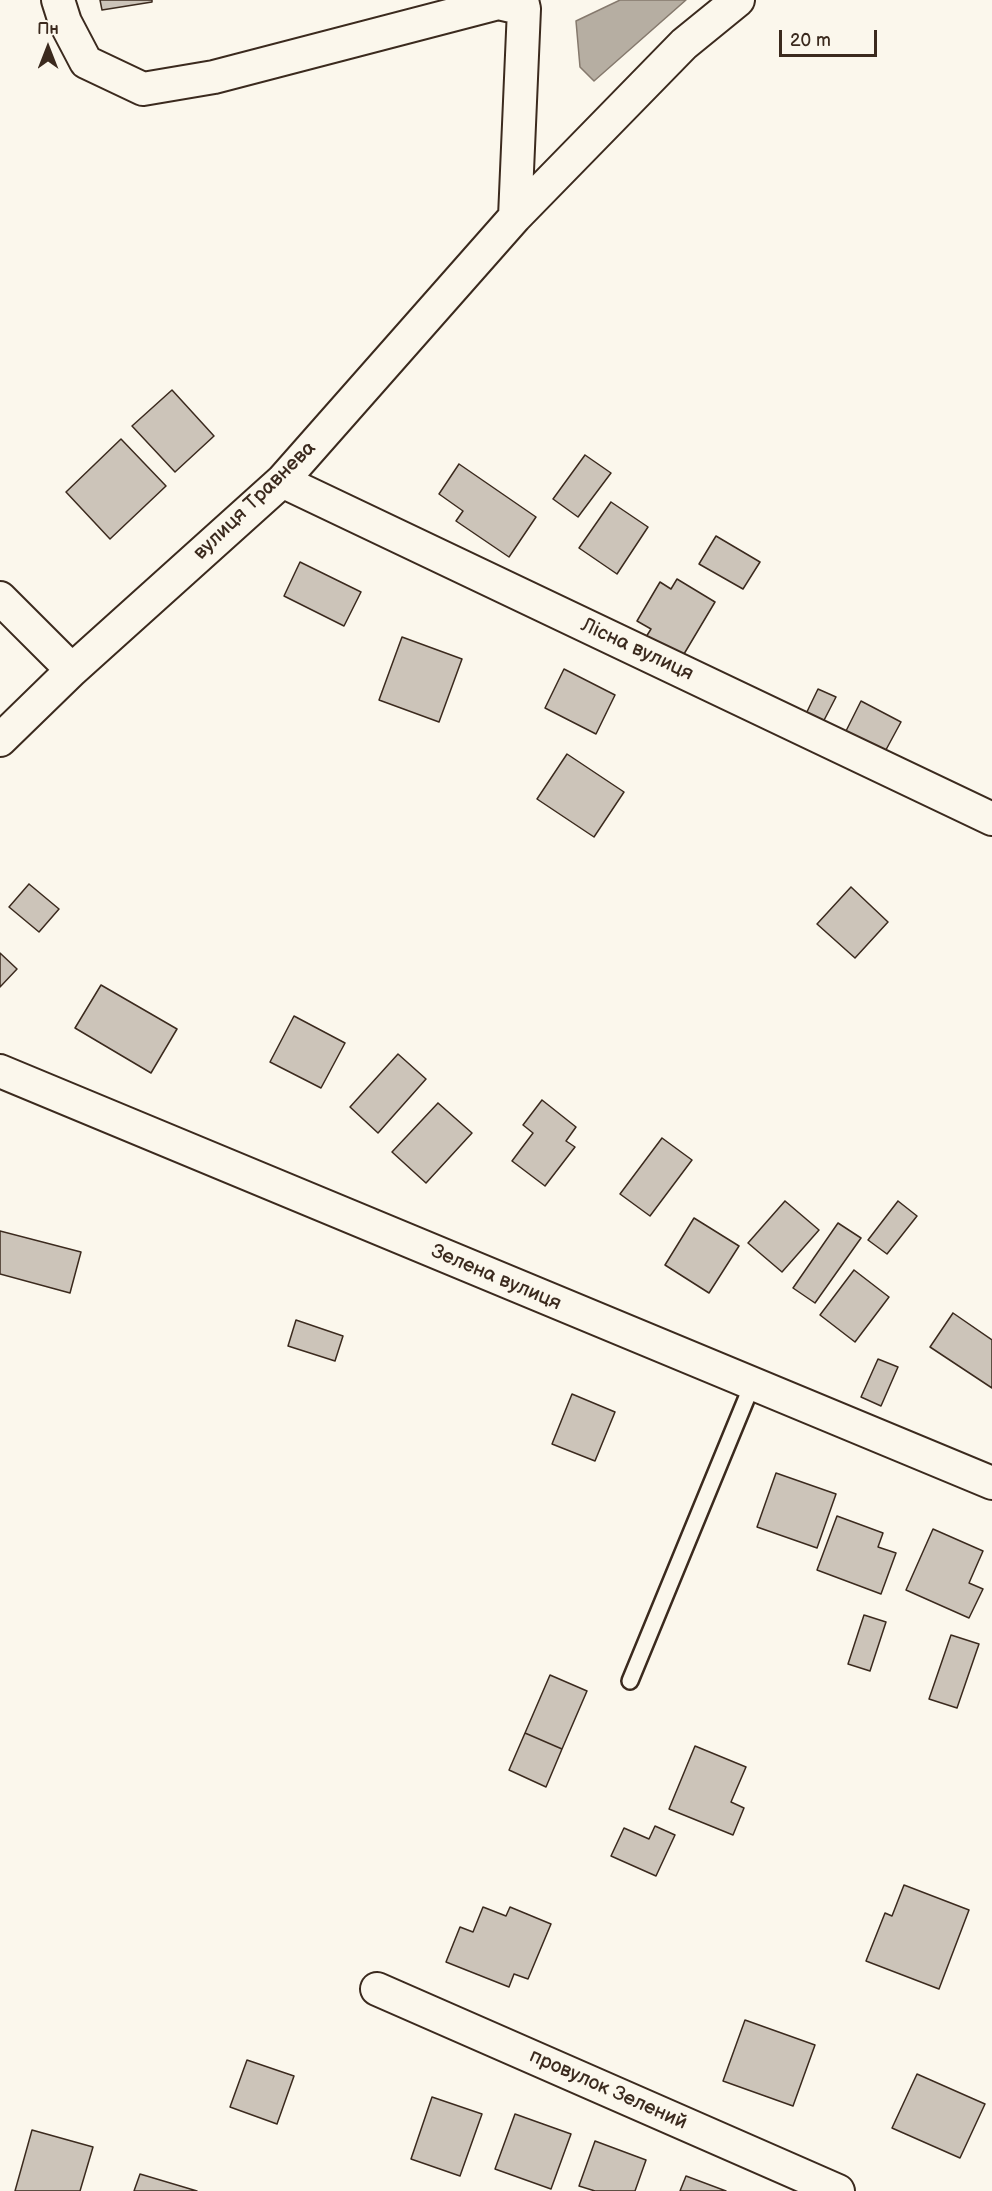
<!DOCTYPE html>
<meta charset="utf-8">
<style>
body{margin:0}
#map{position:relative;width:992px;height:2191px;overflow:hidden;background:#fbf7ec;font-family:"Balsamiq Sans",sans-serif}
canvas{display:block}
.north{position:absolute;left:18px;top:18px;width:60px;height:60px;-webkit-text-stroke:4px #fbf7ec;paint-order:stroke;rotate:0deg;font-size:16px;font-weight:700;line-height:24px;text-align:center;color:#3b2a1e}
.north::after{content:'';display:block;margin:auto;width:21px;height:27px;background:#3b2a1e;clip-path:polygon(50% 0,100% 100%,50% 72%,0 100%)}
.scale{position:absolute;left:779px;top:30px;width:98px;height:27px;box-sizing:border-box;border:3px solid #3b2a1e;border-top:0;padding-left:8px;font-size:18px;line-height:21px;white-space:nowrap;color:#3b2a1e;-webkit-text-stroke:4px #fbf7ec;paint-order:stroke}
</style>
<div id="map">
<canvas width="992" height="2191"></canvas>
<div class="north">Пн</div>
<div class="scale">20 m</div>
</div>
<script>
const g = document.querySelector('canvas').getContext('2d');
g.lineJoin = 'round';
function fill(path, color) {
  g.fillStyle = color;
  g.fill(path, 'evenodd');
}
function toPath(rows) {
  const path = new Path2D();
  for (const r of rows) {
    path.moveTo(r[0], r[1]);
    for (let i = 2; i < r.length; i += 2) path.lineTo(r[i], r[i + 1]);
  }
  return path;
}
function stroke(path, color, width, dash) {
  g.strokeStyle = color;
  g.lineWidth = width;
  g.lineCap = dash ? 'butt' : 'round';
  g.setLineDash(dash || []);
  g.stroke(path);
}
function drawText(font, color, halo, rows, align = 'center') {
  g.font = font + ' "Balsamiq Sans",sans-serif';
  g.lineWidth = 4.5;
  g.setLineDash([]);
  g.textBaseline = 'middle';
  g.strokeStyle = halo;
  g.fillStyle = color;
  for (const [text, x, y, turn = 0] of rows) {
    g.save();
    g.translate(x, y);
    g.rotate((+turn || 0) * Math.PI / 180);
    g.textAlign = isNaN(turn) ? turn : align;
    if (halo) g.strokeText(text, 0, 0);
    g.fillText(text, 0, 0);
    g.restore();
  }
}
const water = toPath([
 [620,0,686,0,594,81,580,67,576,21,620,0]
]);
const building = toPath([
 [100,0,152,0,152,2,102,10,100,0],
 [172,390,214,436,175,472,132,426,172,390],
 [121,439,166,486,110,539,66,492,121,439],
 [585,455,611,473,578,517,553,499,585,455],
 [459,464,536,517,509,557,456,521,463,511,439,494,459,464],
 [611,502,648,527,617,574,579,548,611,502],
 [716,536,760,562,743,589,699,564,716,536],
 [300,562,361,592,344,626,284,596,300,562],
 [677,579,715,602,681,659,646,637,651,629,637,621,660,582,671,589,677,579],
 [402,637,462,659,439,722,379,700,402,637],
 [564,669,615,695,596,734,545,708,564,669],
 [818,689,836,697,820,728,803,720,818,689],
 [861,701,901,722,881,759,842,739,861,701],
 [567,754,624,792,594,837,537,799,567,754],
 [29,884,59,909,39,932,9,907,29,884],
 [851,887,888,922,855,958,817,924,851,887],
 [0,953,17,969,0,987,0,953],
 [101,985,177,1029,151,1073,75,1028,101,985],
 [294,1016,345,1043,321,1088,270,1062,294,1016],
 [398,1054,426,1079,378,1133,350,1107,398,1054],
 [542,1100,576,1127,566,1141,575,1147,545,1186,512,1161,533,1133,523,1125,542,1100],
 [438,1103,472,1133,426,1183,392,1152,438,1103],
 [662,1138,692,1160,650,1216,620,1194,662,1138],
 [785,1201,819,1230,782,1272,748,1243,785,1201],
 [898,1201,917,1216,887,1254,868,1240,898,1201],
 [694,1218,739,1246,709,1293,665,1265,694,1218],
 [838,1223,861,1238,815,1303,793,1288,838,1223],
 [0,1231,81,1252,70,1293,0,1274,0,1231],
 [854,1270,889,1297,855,1342,820,1315,854,1270],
 [953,1313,992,1340,992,1388,930,1347,953,1313],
 [296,1320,343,1336,335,1361,288,1346,296,1320],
 [878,1359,898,1367,881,1406,861,1397,878,1359],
 [572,1394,615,1412,595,1461,552,1444,572,1394],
 [776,1473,836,1494,817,1548,757,1527,776,1473],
 [837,1516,883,1533,878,1547,896,1553,881,1594,817,1570,837,1516],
 [933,1529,983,1551,969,1583,983,1589,969,1618,906,1590,933,1529],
 [864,1615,886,1622,870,1671,848,1664,864,1615],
 [951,1635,979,1644,957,1708,929,1699,951,1635],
 [550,1675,587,1691,562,1749,525,1733,550,1675],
 [525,1733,562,1749,546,1787,509,1770,525,1733],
 [695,1746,746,1767,731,1802,744,1808,733,1835,669,1809,695,1746],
 [655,1826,675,1835,656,1876,611,1856,624,1828,649,1839,655,1826],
 [904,1885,969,1910,939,1989,866,1961,885,1913,892,1916,904,1885],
 [483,1907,506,1916,510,1907,551,1924,528,1979,514,1974,509,1987,446,1962,460,1927,473,1932,483,1907],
 [745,2020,815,2045,793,2106,723,2081,745,2020],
 [247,2060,294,2076,277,2124,230,2107,247,2060],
 [917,2074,985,2104,960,2158,892,2128,917,2074],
 [432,2097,482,2114,460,2176,411,2159,432,2097],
 [515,2114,571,2134,551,2189,495,2169,515,2114],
 [32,2130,93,2147,80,2191,15,2191,32,2130],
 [595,2141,646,2160,635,2191,595,2191,579,2186,595,2141],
 [140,2174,197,2191,134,2191,140,2174],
 [686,2176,726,2191,680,2191,686,2176]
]);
const lane = toPath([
 [630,1681,752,1385]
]);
const street = toPath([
 [58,0,65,22,86,62,143,89,214,77,498,3,524,9],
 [515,217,524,9,522,0],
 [282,481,992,819],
 [0,598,72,670],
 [0,740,72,670,282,481,515,217,684,44,738,0],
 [0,1071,992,1483],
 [377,1989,838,2191]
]);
const streetNames = [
 ["вулиця Травнева",255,501,-44],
 ["Лісна вулиця",637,650,25],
 ["Зелена вулиця",496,1278,23],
 ["провулок Зелений",608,2090,24]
];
fill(water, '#b6aea2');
stroke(water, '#85796d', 1.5);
fill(building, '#ccc4b9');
stroke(building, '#3b2a1e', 1.5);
stroke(lane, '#3b2a1e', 20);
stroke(street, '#3b2a1e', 36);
stroke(lane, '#fbf7ec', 15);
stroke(street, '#fbf7ec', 32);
drawText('20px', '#3b2a1e', '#fbf7ec', streetNames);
</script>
